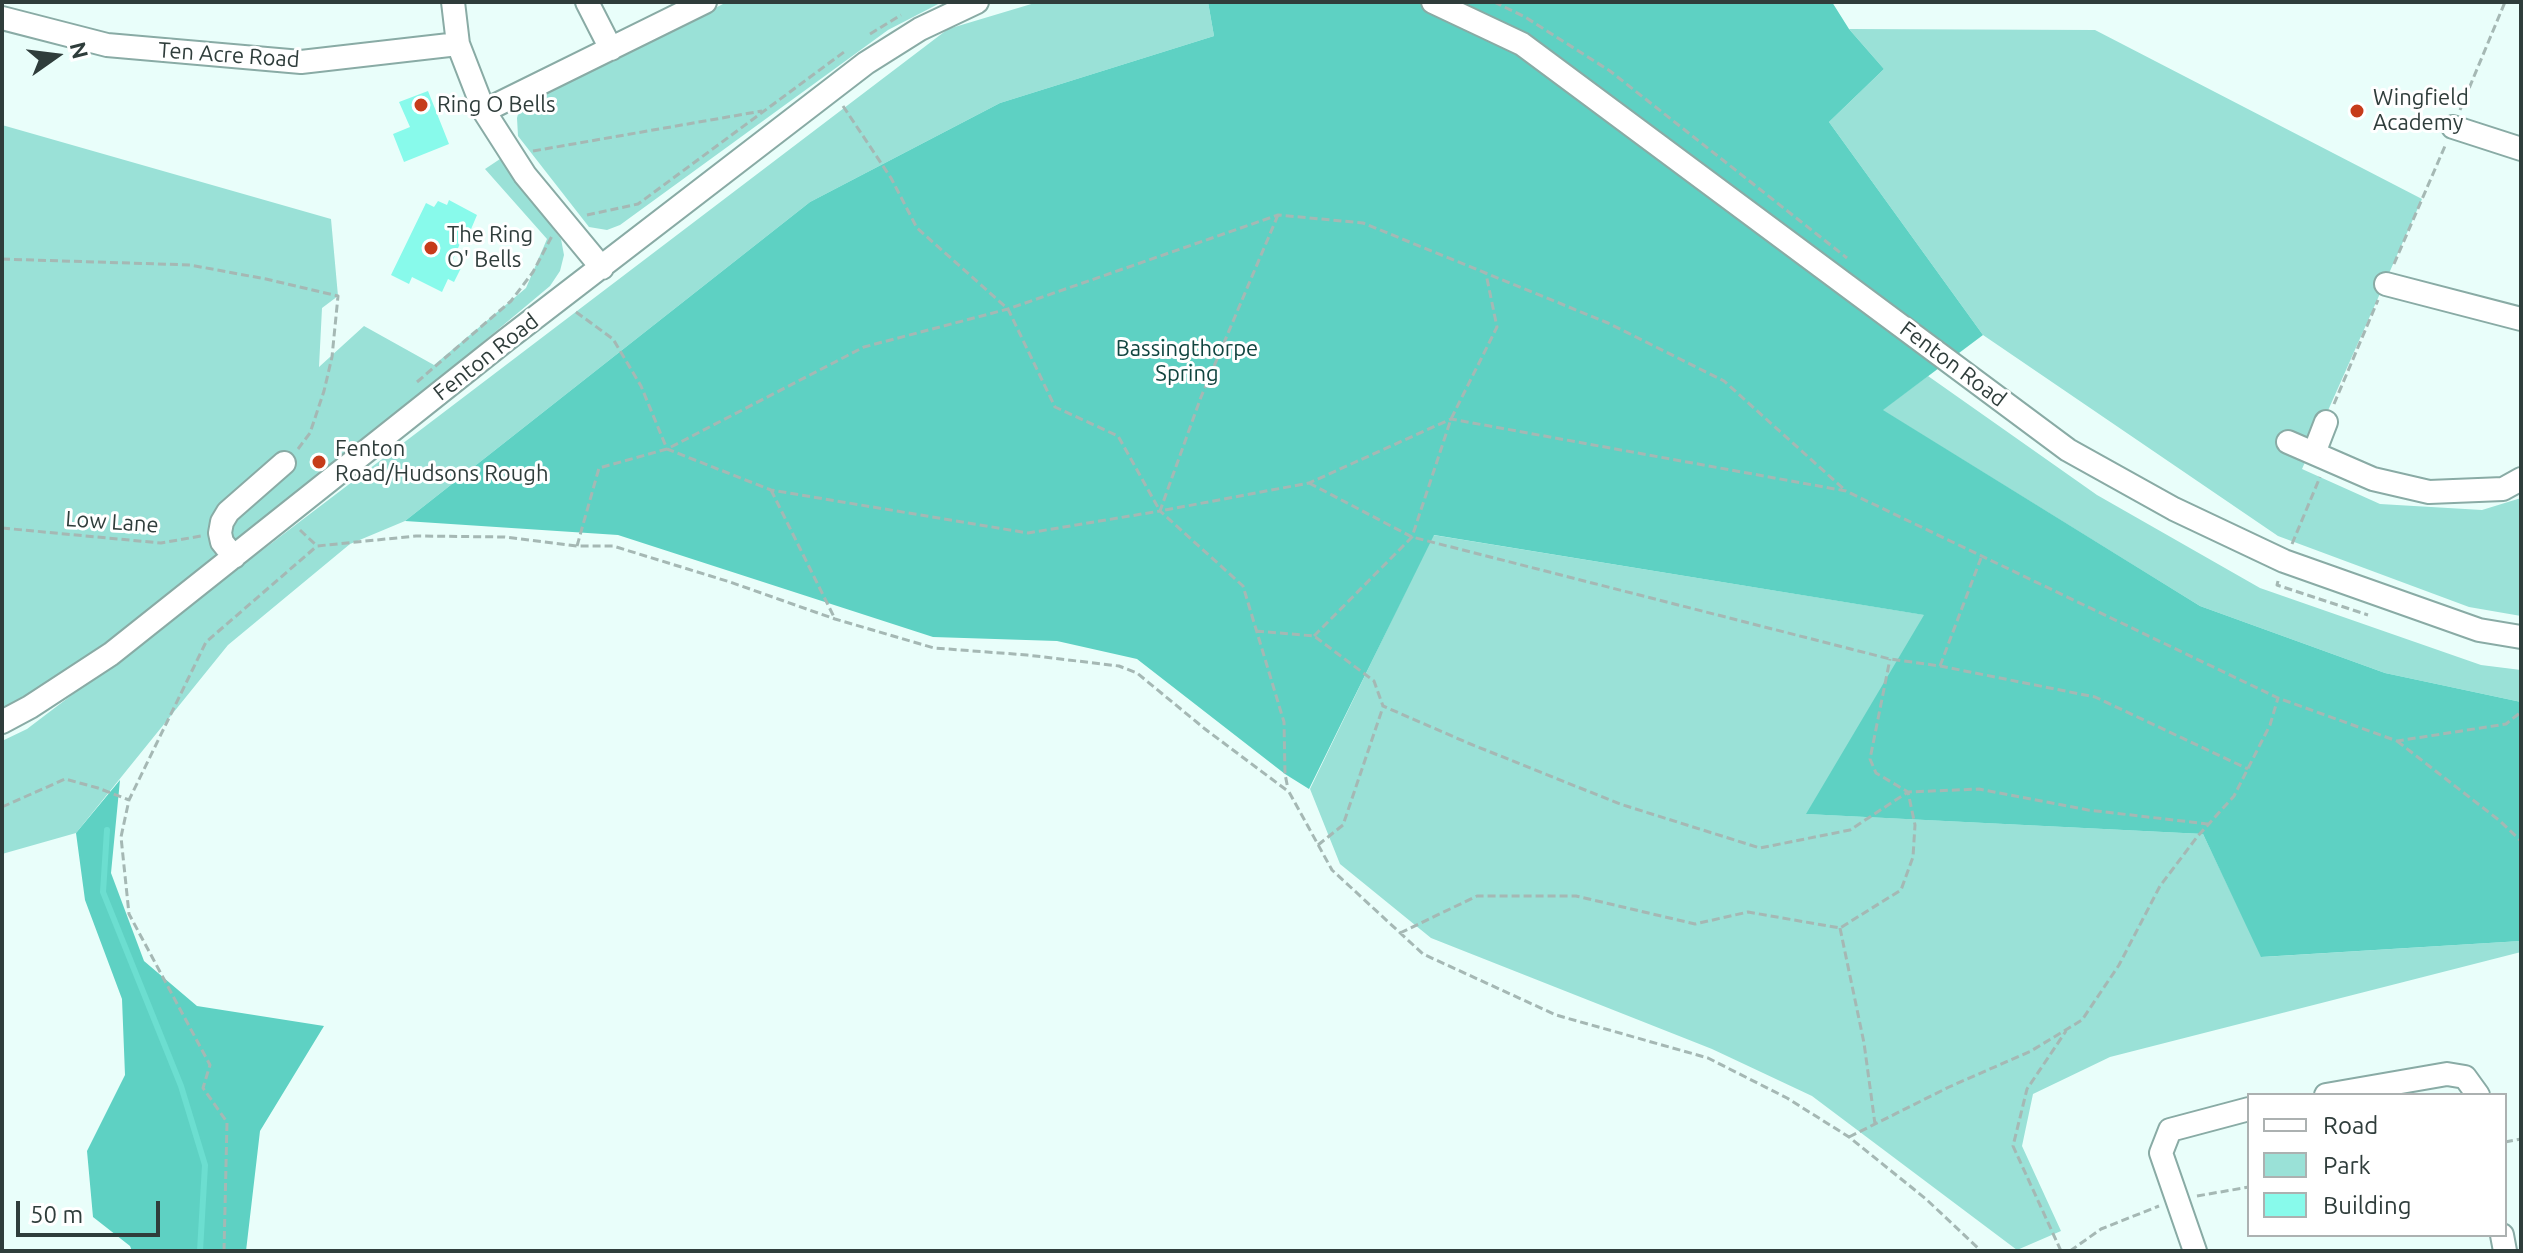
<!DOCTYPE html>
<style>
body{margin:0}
#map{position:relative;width:2523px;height:1253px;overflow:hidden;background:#e9fefa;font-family:Ubuntu,sans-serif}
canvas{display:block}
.frame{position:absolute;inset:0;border:4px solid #2f3d3b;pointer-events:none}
.legend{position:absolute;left:2247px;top:1093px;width:260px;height:144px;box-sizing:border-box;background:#fff;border:2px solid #acb1b1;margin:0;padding:10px 14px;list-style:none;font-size:24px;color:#2f3d3b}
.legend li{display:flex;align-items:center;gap:16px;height:40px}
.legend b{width:40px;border:2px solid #acb1b1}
.north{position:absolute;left:16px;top:16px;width:80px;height:80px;-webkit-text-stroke:6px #fff;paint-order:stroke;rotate:76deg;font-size:22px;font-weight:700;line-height:32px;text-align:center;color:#2f3d3b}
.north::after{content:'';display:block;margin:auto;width:28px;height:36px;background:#2f3d3b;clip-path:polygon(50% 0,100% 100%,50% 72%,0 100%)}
.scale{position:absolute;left:16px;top:1201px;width:144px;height:36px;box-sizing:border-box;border:4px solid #2f3d3b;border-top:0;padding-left:10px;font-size:24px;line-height:28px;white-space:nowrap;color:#2f3d3b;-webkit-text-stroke:6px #fff;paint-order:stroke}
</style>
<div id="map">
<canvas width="2523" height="1253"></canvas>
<div class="frame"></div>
<ul class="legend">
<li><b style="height:10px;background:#fff"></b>Road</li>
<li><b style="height:22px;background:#9ae1d7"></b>Park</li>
<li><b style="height:22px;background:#88faeb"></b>Building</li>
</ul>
<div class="north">N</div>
<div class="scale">50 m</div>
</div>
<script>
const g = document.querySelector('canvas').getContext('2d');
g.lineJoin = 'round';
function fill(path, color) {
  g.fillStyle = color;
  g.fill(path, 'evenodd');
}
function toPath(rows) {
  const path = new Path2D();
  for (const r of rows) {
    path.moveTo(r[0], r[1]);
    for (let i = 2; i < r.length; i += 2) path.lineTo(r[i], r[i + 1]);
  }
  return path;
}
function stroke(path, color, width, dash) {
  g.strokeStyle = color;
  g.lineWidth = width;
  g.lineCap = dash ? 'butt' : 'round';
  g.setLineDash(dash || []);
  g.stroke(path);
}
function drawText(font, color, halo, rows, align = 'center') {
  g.font = font + ' Ubuntu,sans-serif';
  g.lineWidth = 6;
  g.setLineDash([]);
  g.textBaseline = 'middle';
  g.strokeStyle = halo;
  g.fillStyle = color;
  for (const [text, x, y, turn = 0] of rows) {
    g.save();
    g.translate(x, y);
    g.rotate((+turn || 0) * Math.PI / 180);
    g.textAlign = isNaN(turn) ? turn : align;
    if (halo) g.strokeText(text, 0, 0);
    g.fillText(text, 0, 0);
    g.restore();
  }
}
const green = toPath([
 [727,2,942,2,888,30,620,225,607,230,589,227,518,136,517,118,520,106],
 [1038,2,1208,2,1214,36,1000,103,810,202,405,521,350,544,228,645,76,833,2,854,2,741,27,729,948,29],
 [1849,29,2095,30,2422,199,2302,469,2380,504,2482,510,2521,498,2521,616,2469,607,2278,536,1983,335,1829,122,1884,69],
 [2,125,331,219,338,296,322,308,319,367,364,326,434,365,526,288,547,239,485,169,500,159,561,239,564,255,560,271,550,286,391,419,76,668,2,711],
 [1928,376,2097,495,2260,588,2481,665,2521,670,2521,702,2385,673,2200,606,1882,410],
 [1433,535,1925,615,1807,814,2203,834,2262,957,2521,941,2521,952,2110,1057,2033,1094,2022,1146,2061,1231,2017,1250,1812,1096,1712,1049,1431,938,1340,864,1310,789]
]);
const forest = toPath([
 [1208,2,1832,2,1849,29,1884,69,1829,122,1983,335,1883,410,2200,606,2385,673,2521,702,2521,941,2261,957,2203,834,1806,814,1924,615,1434,535,1309,789,1285,774,1137,659,1057,641,933,637,618,535,405,521,810,202,1000,103,1214,36],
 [120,780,111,873,144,961,197,1006,324,1026,260,1131,246,1251,132,1251,130,1246,93,1217,87,1151,125,1075,122,999,85,900,76,833]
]);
const stream = toPath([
 [107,830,103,892,181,1086,205,1165,200,1251]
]);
const building = toPath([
 [428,91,449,144,404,162,393,134,410,127,399,102],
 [449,200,477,215,469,234,465,232,452,262,462,266,454,282,448,279,442,292,412,277,409,284,391,275,426,203,434,207,438,201,447,205]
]);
const path = toPath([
 [1494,2,1525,17,1610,71,1847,258],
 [870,34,901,15],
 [843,106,891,178,917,228,1008,309,1055,407,1118,436,1160,511],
 [2460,110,2505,2],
 [533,151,762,111],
 [587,215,638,204,844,52],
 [1278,215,1201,397,1160,511,1309,483,1451,419,1846,491,2278,698,2397,741,2506,724,2521,712],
 [2,259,190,265,266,279,338,296,332,357,324,391,310,433,298,449],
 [2394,264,2445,146],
 [576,312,613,339,641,386,667,449,771,490,1028,533,1160,511,1243,586,1284,722,1285,774,1288,789],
 [417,382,511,301,533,272,552,236],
 [2334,404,2378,300],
 [1309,483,1412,537,1890,659,1940,666,2095,697,2248,769],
 [771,490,835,619],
 [2,528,161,543,201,536],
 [300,530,317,546,416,536,505,537,577,546,613,546,730,582,835,619,934,648,1027,655,1119,666,1137,673,1205,729,1289,792,1332,870,1423,954,1556,1015,1708,1058,1787,1098,1849,1137,1926,1199,1981,1251],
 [2292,544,2320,477],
 [577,546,599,468,667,449,864,347,1008,309,1278,215,1363,223,1608,323,1724,381,1846,491],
 [2278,581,2277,585,2368,615],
 [1256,631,1314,636,1374,681,1383,706,1468,743,1620,804,1760,848,1850,830,1908,792,1979,789,2088,810,2208,824],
 [1314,636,1412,537,1451,419,1497,327,1486,274],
 [1940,666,1981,558],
 [2397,741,2500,821,2521,841],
 [2,807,65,779,98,788,129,800],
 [1318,845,1343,825,1383,707],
 [1840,928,1864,1043,1875,1124],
 [1400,933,1477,896,1576,896,1695,924,1748,912,1840,928,1901,890,1913,857,1915,825,1908,792,1876,773,1870,759,1890,659],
 [1849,1137,1949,1087,2031,1051,2082,1020,2119,965,2160,886,2197,837,2234,796,2270,725,2278,698],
 [2505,1142,2521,1139],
 [2197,1196,2249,1187],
 [224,1251,227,1122,203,1088,210,1065,129,914,121,837,129,800,206,642,317,546],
 [2061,1251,2013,1146,2027,1089,2066,1031],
 [2070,1251,2101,1229,2159,1206]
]);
const minor = toPath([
 [453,2,458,44,484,111,525,175,602,268],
 [587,2,611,49],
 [1433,2,1522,44,2068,450,2174,509,2284,561,2479,630,2521,637],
 [2,18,107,45,301,62,458,44],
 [484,111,705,2],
 [2453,127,2521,149],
 [2386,284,2521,319],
 [2288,442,2373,479,2429,492,2503,489,2521,479],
 [2314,453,2326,422],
 [234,557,222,542,220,533,222,522,228,512,284,463],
 [2,722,30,707,111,654,506,340,866,63,920,29,977,2],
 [2326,1095,2447,1074,2465,1077,2478,1095],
 [2502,1235,2505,1251],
 [2195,1251,2161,1153,2170,1130,2249,1109]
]);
const markers = [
 [421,105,8,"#c63c1a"],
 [2357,111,8,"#c63c1a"],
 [431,248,8,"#c63c1a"],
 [319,462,8,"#c63c1a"]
];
const streetNames = [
 ["Ten Acre Road",229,55,4],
 ["Fenton Road",486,357,-38],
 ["Fenton Road",1953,364,37],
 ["Low Lane",112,522,4]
];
const poiNames = [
 ["Wingfield",2373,98],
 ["Academy",2373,123],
 ["Ring O Bells",437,105],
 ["The Ring",447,235],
 ["O' Bells",447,260],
 ["Fenton",335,449],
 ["Road/Hudsons Rough",335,474]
];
const parkNames = [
 ["Bassingthorpe",1187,349],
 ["Spring",1187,374]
];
fill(green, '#9ae1d7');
fill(forest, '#5ed1c3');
stroke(stream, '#6cded0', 6);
fill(building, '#88faeb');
stroke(minor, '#89aba5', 26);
stroke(path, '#a5b8b4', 3, [8, 4]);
stroke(minor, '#fff', 22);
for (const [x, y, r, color] of markers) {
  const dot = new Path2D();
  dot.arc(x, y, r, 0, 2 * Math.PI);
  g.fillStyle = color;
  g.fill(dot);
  stroke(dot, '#fff', 3);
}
drawText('22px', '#2f3d3b', '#fff', streetNames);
drawText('22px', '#2f3d3b', '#fff', poiNames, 'left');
drawText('22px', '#114540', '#fff', parkNames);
</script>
